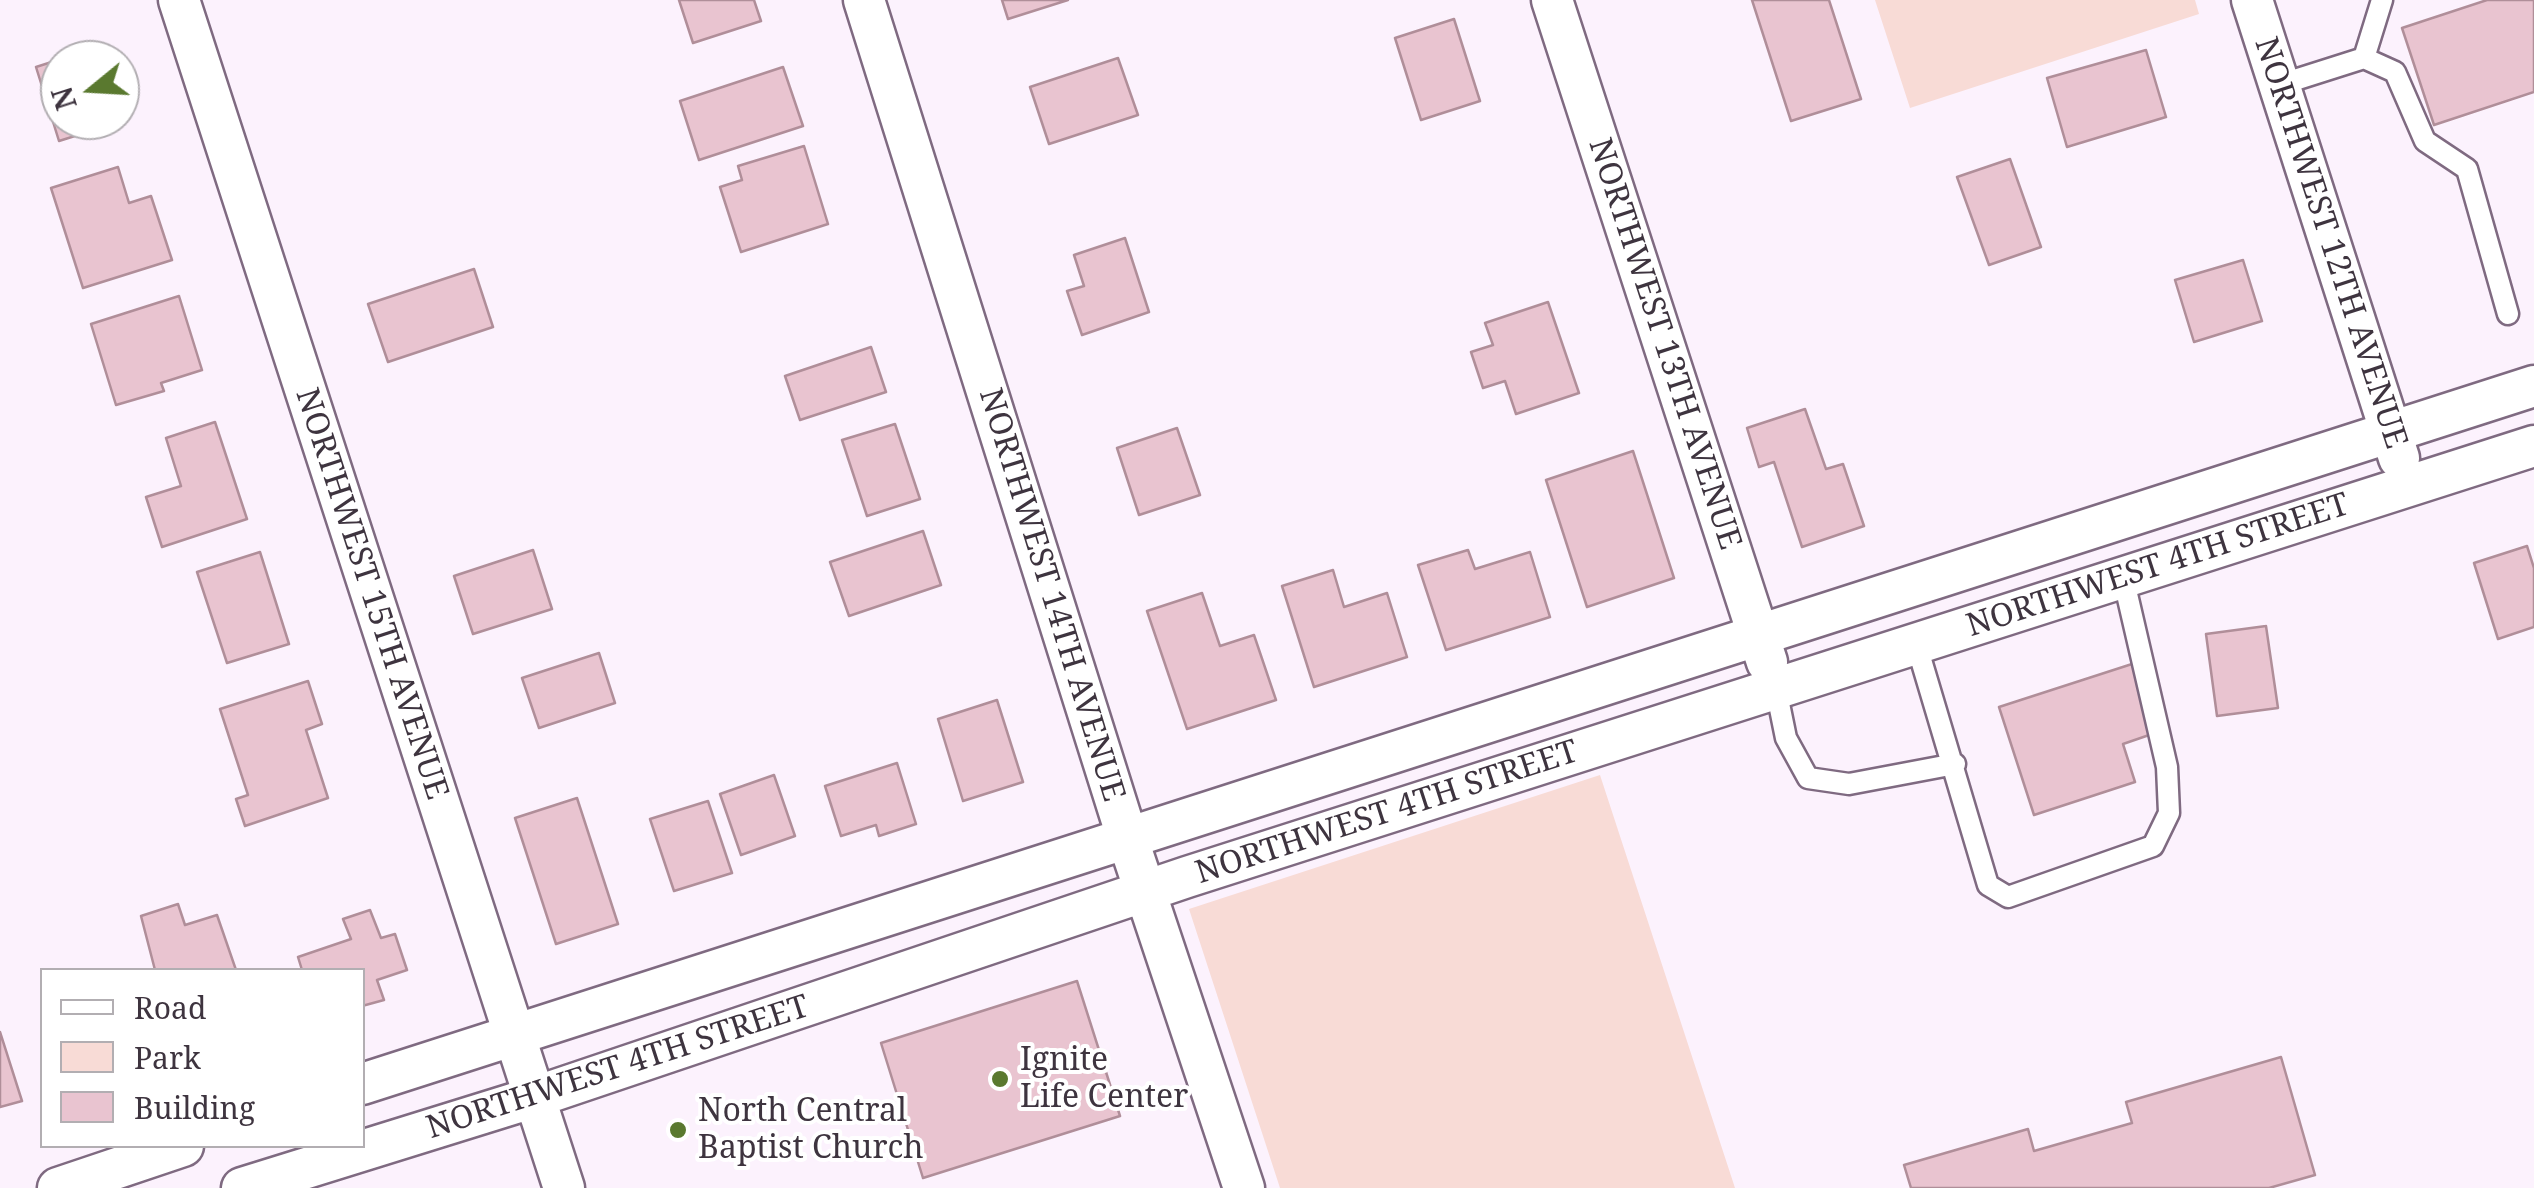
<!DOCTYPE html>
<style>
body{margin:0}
#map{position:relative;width:2534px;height:1188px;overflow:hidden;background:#fcf2fd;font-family:"Noto Serif",serif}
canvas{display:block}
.legend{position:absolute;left:40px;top:968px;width:325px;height:180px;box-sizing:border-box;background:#fff;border:2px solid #b2aeb2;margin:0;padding:12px 18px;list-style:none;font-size:30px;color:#3e343f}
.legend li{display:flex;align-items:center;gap:20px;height:50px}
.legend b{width:50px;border:2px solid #b2aeb2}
.north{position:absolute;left:40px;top:40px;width:100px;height:100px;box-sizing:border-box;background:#fff;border:2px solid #b2aeb2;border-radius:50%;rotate:252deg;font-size:28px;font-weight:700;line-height:40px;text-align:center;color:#3e343f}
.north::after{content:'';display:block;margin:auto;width:35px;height:45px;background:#5a792f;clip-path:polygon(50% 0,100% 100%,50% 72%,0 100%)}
</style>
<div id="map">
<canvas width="2534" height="1188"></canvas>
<ul class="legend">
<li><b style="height:12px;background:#fff"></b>Road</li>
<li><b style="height:28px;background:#f8dbd6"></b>Park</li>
<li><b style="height:28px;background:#e9c4d0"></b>Building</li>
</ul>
<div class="north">N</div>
</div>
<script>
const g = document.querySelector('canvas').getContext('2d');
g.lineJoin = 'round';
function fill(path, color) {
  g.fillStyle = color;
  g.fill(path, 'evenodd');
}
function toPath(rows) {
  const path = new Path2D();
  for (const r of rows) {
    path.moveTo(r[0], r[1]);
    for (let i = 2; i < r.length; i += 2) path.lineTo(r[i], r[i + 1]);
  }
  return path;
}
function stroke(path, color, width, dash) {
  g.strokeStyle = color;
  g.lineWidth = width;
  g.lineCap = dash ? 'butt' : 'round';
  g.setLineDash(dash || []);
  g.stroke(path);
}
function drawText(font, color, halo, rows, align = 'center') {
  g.font = font + ' "Noto Serif",serif';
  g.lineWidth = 8;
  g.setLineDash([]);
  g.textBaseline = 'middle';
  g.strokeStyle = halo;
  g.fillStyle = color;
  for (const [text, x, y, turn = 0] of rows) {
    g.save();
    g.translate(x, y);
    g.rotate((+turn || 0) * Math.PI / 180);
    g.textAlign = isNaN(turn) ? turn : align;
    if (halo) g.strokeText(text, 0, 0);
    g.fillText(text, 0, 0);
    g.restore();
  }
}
const green = toPath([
 [1875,0,2195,0,2199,14,1910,108],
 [1600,775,1735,1188,1280,1188,1189,909]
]);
const building = toPath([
 [679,0,754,0,761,21,693,43,679,0],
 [1002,0,1068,0,1008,19,1002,0],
 [1752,0,1829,0,1861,99,1791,121,1752,0],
 [2487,0,2534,0,2534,92,2434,125,2402,28,2487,0],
 [1454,19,1480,101,1421,120,1395,38,1454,19],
 [105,45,110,60,60,60,60,120,120,120,120,92,129,119,59,141,36,67,105,45],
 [2146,50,2166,117,2067,147,2047,78,2146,50],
 [1118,58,1138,115,1049,144,1030,87,1118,58],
 [783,67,803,126,699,160,680,101,783,67],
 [804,146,828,224,741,252,720,187,742,180,738,166,804,146],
 [2010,159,2041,247,1989,265,1957,177,2010,159],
 [118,167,129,203,151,196,172,260,83,288,51,188,118,167],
 [1125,238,1149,312,1082,335,1067,291,1084,286,1074,255,1125,238],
 [2243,260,2262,321,2194,342,2175,280,2243,260],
 [474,269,493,327,388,362,368,304,474,269],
 [179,296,202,370,161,383,164,391,116,405,91,324,179,296],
 [1548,302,1579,393,1516,414,1505,381,1483,388,1471,352,1493,345,1485,323,1548,302],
 [871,347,886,392,800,420,785,376,871,347],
 [1805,409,1826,469,1843,464,1864,526,1802,547,1774,462,1759,467,1747,428,1805,409],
 [215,422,247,519,162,547,146,497,181,486,166,438,215,422],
 [895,424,920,499,867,516,842,440,895,424],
 [1177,428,1200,495,1139,515,1117,448,1177,428],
 [1633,451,1674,578,1587,607,1546,480,1633,451],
 [923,531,941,585,849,616,830,562,923,531],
 [2527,546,2534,568,2534,627,2498,639,2474,563,2527,546],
 [533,550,552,609,473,634,454,576,533,550],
 [1468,550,1475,569,1530,552,1550,617,1446,650,1418,565,1468,550],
 [260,552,289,644,227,663,197,572,260,552],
 [1333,570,1344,607,1387,593,1407,657,1314,687,1282,586,1333,570],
 [1202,593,1220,646,1254,635,1276,700,1187,729,1147,611,1202,593],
 [2266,626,2278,708,2217,716,2206,634,2266,626],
 [599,653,615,703,539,728,522,678,599,653],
 [2132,664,2155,733,2123,744,2135,782,2034,815,1999,707,2132,664],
 [308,681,322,724,306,730,328,798,245,826,236,799,248,795,220,709,308,681],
 [997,700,1023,782,963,801,938,719,997,700],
 [897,763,916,824,879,836,876,825,841,836,825,786,897,763],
 [774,775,795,836,741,855,720,794,774,775],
 [577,798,618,924,556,944,515,818,577,798],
 [708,801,732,873,674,891,650,819,708,801],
 [178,904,185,925,217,915,236,970,155,970,141,916,178,904],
 [370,910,381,938,395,934,407,970,377,980,384,1000,362,1006,362,970,302,970,298,957,351,939,343,919,370,910],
 [1077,981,1120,1116,923,1178,881,1043,1077,981],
 [0,1032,22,1101,0,1107,0,1032],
 [2281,1057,2315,1175,2269,1188,1911,1188,1904,1165,2028,1129,2034,1151,2132,1123,2126,1102,2281,1057]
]);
const lane = toPath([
 [2364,58,2382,0],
 [2279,85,2364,58,2395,72,2425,141,2467,169,2508,314],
 [1916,643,1988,885,2008,897,2153,846,2169,813,2167,767,2123,577],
 [1776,689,1786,738,1808,778,1849,784,1955,764]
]);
const street = toPath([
 [179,0,564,1188],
 [864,0,1128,840,1244,1188],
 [1552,0,1767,662],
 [2252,0,2399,458],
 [362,1084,2534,386],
 [58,1188,183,1146],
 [242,1188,535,1097,1187,877,2534,446]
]);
const markers = [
 [1000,1079,10,"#5a792f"],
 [678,1130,10,"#5a792f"]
];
const streetNames = [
 ["NORTHWEST 12TH AVENUE",2330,243,72],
 ["NORTHWEST 13TH AVENUE",1664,344,72],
 ["NORTHWEST 4TH STREET",2158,566,-18],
 ["NORTHWEST 15TH AVENUE",371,594,72],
 ["NORTHWEST 14TH AVENUE",1051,595,73],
 ["NORTHWEST 4TH STREET",1387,813,-18],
 ["NORTHWEST 4TH STREET",618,1068,-18]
];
const poiNames = [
 ["Ignite",1020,1061],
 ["Life Center",1020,1098],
 ["North Central",698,1112],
 ["Baptist Church",698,1149]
];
fill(green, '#f8dbd6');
fill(building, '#e9c4d0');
stroke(building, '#b08e99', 2.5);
stroke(lane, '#7f6a81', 25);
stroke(street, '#7f6a81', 45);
stroke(lane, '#fff', 20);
stroke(street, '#fff', 40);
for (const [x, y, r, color] of markers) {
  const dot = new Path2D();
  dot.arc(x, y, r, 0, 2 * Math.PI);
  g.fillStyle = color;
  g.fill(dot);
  stroke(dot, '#fff', 4);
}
drawText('32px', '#3e343f', '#fff', streetNames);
drawText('32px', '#3e343f', '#fff', poiNames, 'left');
</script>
